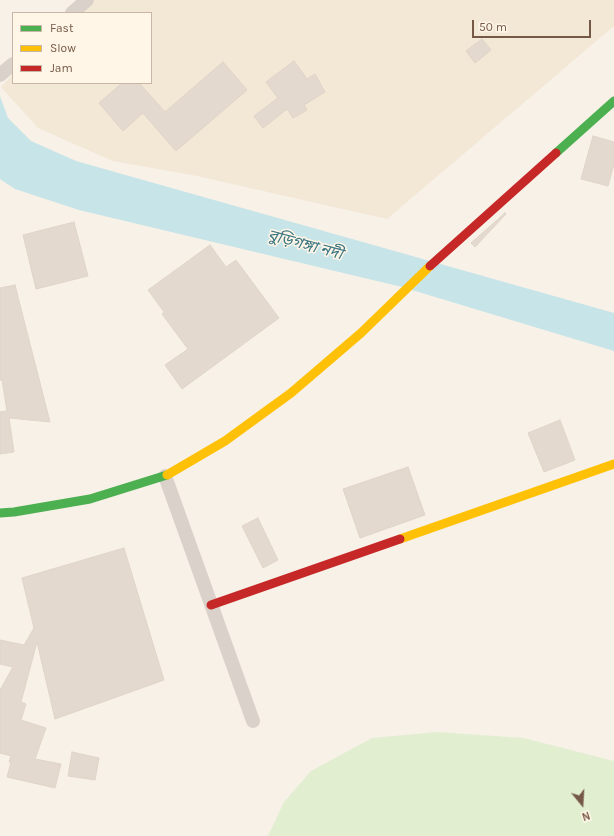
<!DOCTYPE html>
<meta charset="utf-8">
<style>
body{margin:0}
#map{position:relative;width:614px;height:836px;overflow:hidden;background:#f7f1e7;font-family:Karla,sans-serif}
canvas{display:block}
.legend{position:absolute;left:12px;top:12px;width:140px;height:72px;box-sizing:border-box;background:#fff6e7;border:1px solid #c8b7a7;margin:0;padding:5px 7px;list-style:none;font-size:12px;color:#755846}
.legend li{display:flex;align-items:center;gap:8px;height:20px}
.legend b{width:20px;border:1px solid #c8b7a7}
.north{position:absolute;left:562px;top:784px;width:40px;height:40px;-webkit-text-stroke:3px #fff6e7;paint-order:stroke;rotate:162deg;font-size:11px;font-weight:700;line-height:16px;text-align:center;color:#755846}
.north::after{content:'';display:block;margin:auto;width:14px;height:18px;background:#755846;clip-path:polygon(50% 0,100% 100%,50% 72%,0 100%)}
.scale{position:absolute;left:472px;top:20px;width:119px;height:18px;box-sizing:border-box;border:2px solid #755846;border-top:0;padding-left:5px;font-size:12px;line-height:14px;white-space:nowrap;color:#755846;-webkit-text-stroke:3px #fff6e7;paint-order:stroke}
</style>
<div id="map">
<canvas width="614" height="836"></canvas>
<ul class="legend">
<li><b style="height:5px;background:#4caf50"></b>Fast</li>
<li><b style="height:5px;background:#ffc107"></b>Slow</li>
<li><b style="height:5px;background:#c62828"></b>Jam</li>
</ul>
<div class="north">N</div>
<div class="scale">50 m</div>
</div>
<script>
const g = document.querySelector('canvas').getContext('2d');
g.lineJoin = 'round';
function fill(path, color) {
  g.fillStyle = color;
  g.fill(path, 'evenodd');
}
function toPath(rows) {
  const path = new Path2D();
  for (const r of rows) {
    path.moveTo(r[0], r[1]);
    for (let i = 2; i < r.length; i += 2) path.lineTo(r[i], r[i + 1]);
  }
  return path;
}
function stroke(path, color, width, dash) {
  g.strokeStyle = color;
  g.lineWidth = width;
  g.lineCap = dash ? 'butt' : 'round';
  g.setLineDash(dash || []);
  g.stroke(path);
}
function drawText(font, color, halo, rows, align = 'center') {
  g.font = font + ' Karla,"Noto Sans Bengali",sans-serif';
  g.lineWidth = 3;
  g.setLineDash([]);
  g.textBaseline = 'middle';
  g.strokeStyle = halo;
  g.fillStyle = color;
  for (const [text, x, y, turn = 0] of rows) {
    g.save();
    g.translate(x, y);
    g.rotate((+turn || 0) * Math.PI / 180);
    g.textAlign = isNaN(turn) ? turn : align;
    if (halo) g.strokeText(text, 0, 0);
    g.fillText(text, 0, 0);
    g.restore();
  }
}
const residential = toPath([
 [83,0,614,0,614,26,387,219,197,176,113,161,38,128,1,87,13,74,13,83,151,83,151,13,70,13]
]);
const green = toPath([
 [438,732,523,738,614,761,614,836,268,836,284,802,311,771,372,738]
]);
const water = toPath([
 [0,96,8,118,31,141,76,161,614,313,614,351,402,287,79,210,15,189,0,179]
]);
const building = toPath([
 [482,39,491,50,475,63,466,51,482,39],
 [294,61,307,79,315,74,325,92,304,105,307,110,293,118,287,109,263,128,254,116,278,98,266,82,294,61],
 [223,62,247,90,176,151,143,113,123,131,99,103,122,83,139,83,165,112,223,62],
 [593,136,614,142,614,164,608,186,581,179,593,136],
 [505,213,506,214,475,247,471,243,505,213],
 [74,222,88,276,36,289,23,235,74,222],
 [210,245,226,267,236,260,279,318,182,389,165,365,188,349,162,314,164,312,148,290,210,245],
 [15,285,50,422,9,418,14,452,0,454,0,412,7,411,2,380,0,380,0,288,15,285],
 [560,420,575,460,544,472,528,433,560,420],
 [408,467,425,515,360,538,343,489,408,467],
 [258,518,278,560,263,568,242,526,258,518],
 [124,548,164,680,55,719,37,642,21,702,26,704,21,720,46,728,35,759,61,764,55,788,7,777,11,762,9,762,11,756,0,753,0,690,13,667,0,664,0,640,24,645,34,628,22,578,124,548],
 [72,752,99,758,95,780,68,776,72,752]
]);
const street = toPath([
 [72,13,87,0],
 [0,75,13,64],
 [165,476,253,721]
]);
const fast = toPath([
 [556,153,614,101],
 [0,513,14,512,90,499,167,475]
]);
const slow = toPath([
 [167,475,225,441,291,393,361,333,430,266],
 [400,539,614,464]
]);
const jam = toPath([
 [430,266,556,153],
 [211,605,400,539]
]);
const waterNames = [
 ["বুড়িগঙ্গা নদী",305,245,15]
];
fill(residential, '#f3e7d6');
fill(green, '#e1eed0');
fill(water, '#c7e4e8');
fill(building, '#e4d9ce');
stroke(building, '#e0d4c9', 1);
stroke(street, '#dad1cb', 14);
stroke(fast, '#4caf50', 9);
stroke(slow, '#ffc107', 9);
stroke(jam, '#c62828', 9);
drawText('italic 16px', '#3b7683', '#fff6e7', waterNames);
</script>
